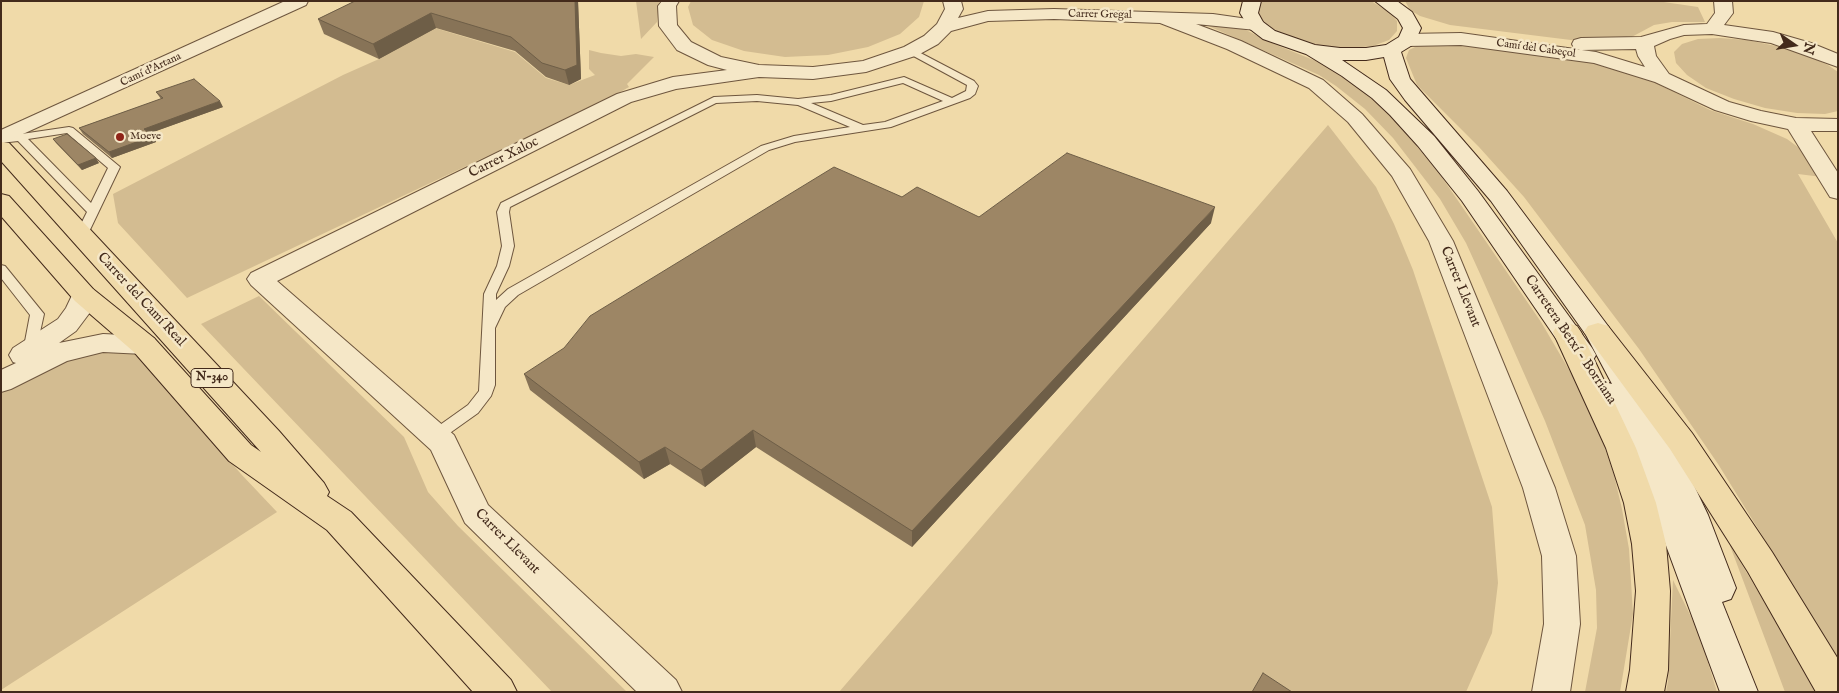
<!DOCTYPE html>
<meta charset="utf-8">
<style>
body{margin:0}
#map{position:relative;width:1839px;height:693px;overflow:hidden;background:#f0daa9;font-family:"IM FELL English",serif}
canvas{display:block}
.frame{position:absolute;inset:0;border:2px solid #432a1b;pointer-events:none}
.north{position:absolute;left:1769px;top:20px;width:50px;height:50px;-webkit-text-stroke:4px #f5e7c7;paint-order:stroke;rotate:103deg;font-size:14px;font-weight:700;line-height:20px;text-align:center;color:#432a1b}
.north::after{content:'';display:block;margin:auto;width:18px;height:22px;background:#432a1b;clip-path:polygon(50% 0,100% 100%,50% 72%,0 100%)}
</style>
<div id="map">
<canvas width="1839" height="693"></canvas>
<div class="frame"></div>
<div class="north">N</div>
</div>
<script>
const g = document.querySelector('canvas').getContext('2d');
g.lineJoin = 'round';
function fill(path, color) {
  g.fillStyle = color;
  g.fill(path, 'evenodd');
}
function toPath(rows) {
  const path = new Path2D();
  for (const r of rows) {
    path.moveTo(r[0], r[1]);
    for (let i = 2; i < r.length; i += 2) path.lineTo(r[i], r[i + 1]);
  }
  return path;
}
function stroke(path, color, width, dash) {
  g.strokeStyle = color;
  g.lineWidth = width;
  g.lineCap = dash ? 'butt' : 'round';
  g.setLineDash(dash || []);
  g.stroke(path);
}
function drawText(font, color, halo, rows, align = 'center') {
  g.font = font + ' "IM FELL English",serif';
  g.lineWidth = 5;
  g.setLineDash([]);
  g.textBaseline = 'middle';
  g.strokeStyle = halo;
  g.fillStyle = color;
  for (const [text, x, y, turn = 0] of rows) {
    g.save();
    g.translate(x, y);
    g.rotate((+turn || 0) * Math.PI / 180);
    g.textAlign = isNaN(turn) ? turn : align;
    if (halo) g.strokeText(text, 0, 0);
    g.fillText(text, 0, 0);
    g.restore();
  }
}
const green = toPath([
 [636,1,659,1,657,22,641,39],
 [691,1,924,1,919,17,900,34,868,47,828,55,785,57,744,51,712,40,693,25,688,7],
 [1262,1,1371,1,1389,12,1397,21,1397,31,1389,40,1373,46,1351,48,1327,47,1302,42,1281,34,1266,24,1258,14,1259,5],
 [1405,1,1657,1,1698,7,1705,22,1672,22,1654,25,1626,40,1587,42,1450,25,1420,16,1410,10],
 [1204,24,1233,26,1246,30,1274,44,1326,65,1351,81,1392,117,1437,170,1541,322,1575,380,1596,422,1614,475,1622,509,1629,549,1633,614,1620,692,1585,692,1597,628,1596,590,1585,525,1545,421,1481,276,1466,243,1440,199,1393,138,1365,109,1336,86,1319,75],
 [435,28,515,52,546,78,569,85,595,75,589,69,589,50,601,53,621,56,636,54,654,57,627,84,629,87,608,99,187,298,118,223,113,194,343,75,379,59],
 [1720,38,1747,40,1776,46,1804,54,1828,65,1838,72,1838,111,1825,114,1797,113,1765,108,1734,99,1706,88,1687,75,1676,63,1674,52,1682,44,1698,39],
 [1437,42,1577,57,1646,78,1710,110,1753,124,1787,139,1806,153,1822,177,1798,174,1838,243,1838,658,1718,464,1639,349,1524,197,1479,147,1417,85,1406,58,1409,50,1421,44],
 [1328,125,1376,187,1394,224,1413,270,1492,507,1498,583,1492,633,1466,692,839,692],
 [259,296,404,437,428,492,458,526,627,692,552,692,201,324],
 [93,349,132,353,144,361,241,474,277,512,1,690,1,387],
 [1729,543,1818,692,1785,692],
 [1673,580,1699,633,1717,692,1666,692,1668,681]
]);
const service = toPath([
 [911,48,974,81,978,86,975,94,970,98,891,127,795,142,769,150,518,295,505,307,495,328,495,385,491,396,478,413,440,440,435,442,430,440,427,436,430,432,468,405,479,391,484,294,497,266,502,246,497,212,501,203,714,97,757,95,798,99,831,95,904,77,952,98,966,91,967,85,908,53,906,51,911,48],
 [903,83,943,101,885,122,863,125,811,103,831,101,903,83],
 [757,101,798,105,850,127,794,136,761,146,508,289,496,300,496,294,509,266,514,246,509,212,510,207,716,103,757,101],
 [69,127,73,128,120,167,87,236,81,240,75,236,87,212,18,141,1,143,1,137,69,127],
 [67,133,108,168,91,203,28,139,67,133],
 [1,265,5,266,44,314,35,355,25,355,23,352,30,315,1,278,1,265]
]);
const minor = toPath([
 [285,1,308,1,306,5,1,144,1,130,285,1],
 [662,1,679,1,676,6,677,25,691,42,721,57,759,65,813,67,863,61,904,47,924,36,937,24,945,9,943,1,961,1,963,9,958,18,988,11,1054,9,1213,14,1262,21,1265,25,1262,29,1256,30,1196,24,1241,41,1323,80,1362,114,1410,169,1453,241,1555,488,1576,556,1580,624,1570,692,1532,692,1544,624,1542,556,1523,488,1429,241,1392,176,1348,122,1309,88,1227,49,1160,23,1054,19,988,21,951,31,938,44,918,55,866,72,813,79,759,77,676,89,631,102,277,281,454,435,488,505,676,680,682,692,637,692,465,523,431,450,251,285,247,279,251,273,617,94,673,77,727,70,708,65,677,50,659,26,658,6,662,1],
 [1714,1,1732,1,1733,13,1724,25,1773,32,1811,43,1838,54,1838,67,1771,43,1712,34,1684,35,1670,39,1654,46,1656,56,1669,74,1729,102,1761,111,1796,118,1838,119,1838,131,1811,131,1838,173,1838,199,1830,197,1788,129,1751,121,1715,110,1655,82,1594,63,1461,45,1407,46,1400,44,1398,40,1400,36,1407,34,1461,33,1596,52,1645,67,1638,56,1636,49,1581,50,1574,48,1572,44,1574,40,1581,38,1641,37,1684,25,1707,24,1715,13,1714,1],
 [84,287,93,289,97,295,91,311,76,331,59,343,103,334,144,336,154,338,158,345,154,352,144,354,103,352,67,361,11,389,1,392,1,370,16,363,13,362,9,355,13,348,58,319,66,308,75,289,84,287]
]);
const secondary = toPath([
 [1243,1,1261,1,1258,13,1263,22,1275,31,1315,45,1340,48,1366,48,1386,45,1399,37,1403,28,1398,19,1375,1,1397,1,1412,12,1421,28,1414,44,1401,52,1410,79,1507,191,1608,326,1672,439,1708,515,1736,588,1731,599,1722,602,1758,692,1720,692,1657,521,1630,462,1591,392,1595,385,1605,382,1612,384,1586,335,1491,201,1405,100,1390,79,1384,57,1366,60,1342,60,1386,90,1434,136,1478,191,1592,348,1596,355,1592,362,1582,365,1572,362,1462,201,1418,146,1390,115,1372,98,1342,76,1306,54,1263,39,1250,29,1240,13,1243,1]
]);
const trunk = toPath([
 [1,142,9,143,279,431,324,483,329,492,327,496,351,512,511,680,517,692,473,692,327,530,229,461,134,352,75,301,1,216,1,194,9,196,93,289,154,338,251,445,261,452,1,161,1,142],
 [1567,323,1577,326,1581,332,1636,448,1656,503,1666,544,1670,591,1668,670,1664,692,1626,692,1630,670,1636,591,1632,544,1624,503,1606,448,1553,332,1557,326,1567,323],
 [1598,323,1608,326,1692,433,1772,552,1838,659,1838,692,1816,692,1748,572,1670,449,1584,332,1588,326,1598,323]
]);
const wall = toPath([
 [355,1,578,1,581,79,569,85,546,77,515,51,436,28,379,59,324,34,318,19],
 [156,92,223,107,150,133,156,142,112,158,83,134,79,128,161,99],
 [53,139,99,163,82,170,56,143],
 [902,197,979,217,1211,223,912,547,756,447,705,487,670,464,644,479,530,390,524,374]
]);
const shadedWall = toPath([
 [575,1,578,1,581,79,569,85,565,70],
 [431,13,436,28,379,59,373,44],
 [220,101,223,107,148,134,144,129],
 [153,136,156,142,112,158,109,152],
 [96,158,99,163,82,170,78,165],
 [1215,207,1211,223,912,547,912,531],
 [753,430,756,447,705,487,701,470],
 [665,447,670,464,644,479,639,462]
]);
const building = toPath([
 [355,1,575,1,577,65,565,70,542,63,511,37,431,13,373,44,318,19,355,1],
 [194,79,220,101,144,129,153,136,109,152,79,128,163,98,156,92,194,79],
 [67,134,96,158,78,165,53,139,67,134],
 [1067,153,1215,207,912,531,753,430,701,470,665,447,639,462,524,374,564,348,590,316,834,167,902,197,917,187,979,217,1067,153],
 [1263,673,1292,692,1252,692,1263,673]
]);
const markers = [
 [120,137,5,"#8f2418"]
];
const farStreetnames = [
 ["Carrer Gregal",1100,15,1],
 ["Camí del Cabeçol",1536,49,8],
 ["Camí d'Artana",151,70,-25]
];
const farPoinames = [
 ["Moeve",130,137]
];
const shields = [
 [212,378,42]
];
const shieldNames = [
 ["N-340",212,378]
];
const streetNames = [
 ["Carrer Xaloc",504,158,-26],
 ["Carrer Llevant",1460,287,68],
 ["Carrer del Camí Real",141,300,47],
 ["Carretera Betxí - Borriana",1570,340,56],
 ["Carrer Llevant",507,542,45]
];
fill(green, '#d3bc91');
stroke(service, '#6e563e', 2);
stroke(minor, '#6e563e', 2);
stroke(secondary, '#432a1b', 2);
stroke(trunk, '#432a1b', 2);
fill(service, '#f5e7c7');
fill(minor, '#f5e7c7');
fill(secondary, '#f5e7c7');
fill(trunk, '#f0daa9');
fill(wall, '#877357');
fill(shadedWall, '#6e5e47');
fill(building, '#9d8665');
stroke(building, '#6e5e47', 1);
for (const [x, y, r, color] of markers) {
  const dot = new Path2D();
  dot.arc(x, y, r, 0, 2 * Math.PI);
  g.fillStyle = color;
  g.fill(dot);
  stroke(dot, '#f5e7c7', 2);
}
drawText('11px', '#432a1b', '#f5e7c7', farStreetnames);
drawText('11px', '#432a1b', '#f5e7c7', farPoinames, 'left');
for (const [x, y, w] of shields) {
  const box = new Path2D();
  box.roundRect(x - w / 2, y - 9.5, w, 19, 4);
  g.fillStyle = '#f5e7c7';
  g.fill(box);
  stroke(box, '#432a1b', 1);
}
drawText('bold 12px', '#432a1b', null, shieldNames);
drawText('14px', '#432a1b', '#f5e7c7', streetNames);
</script>
